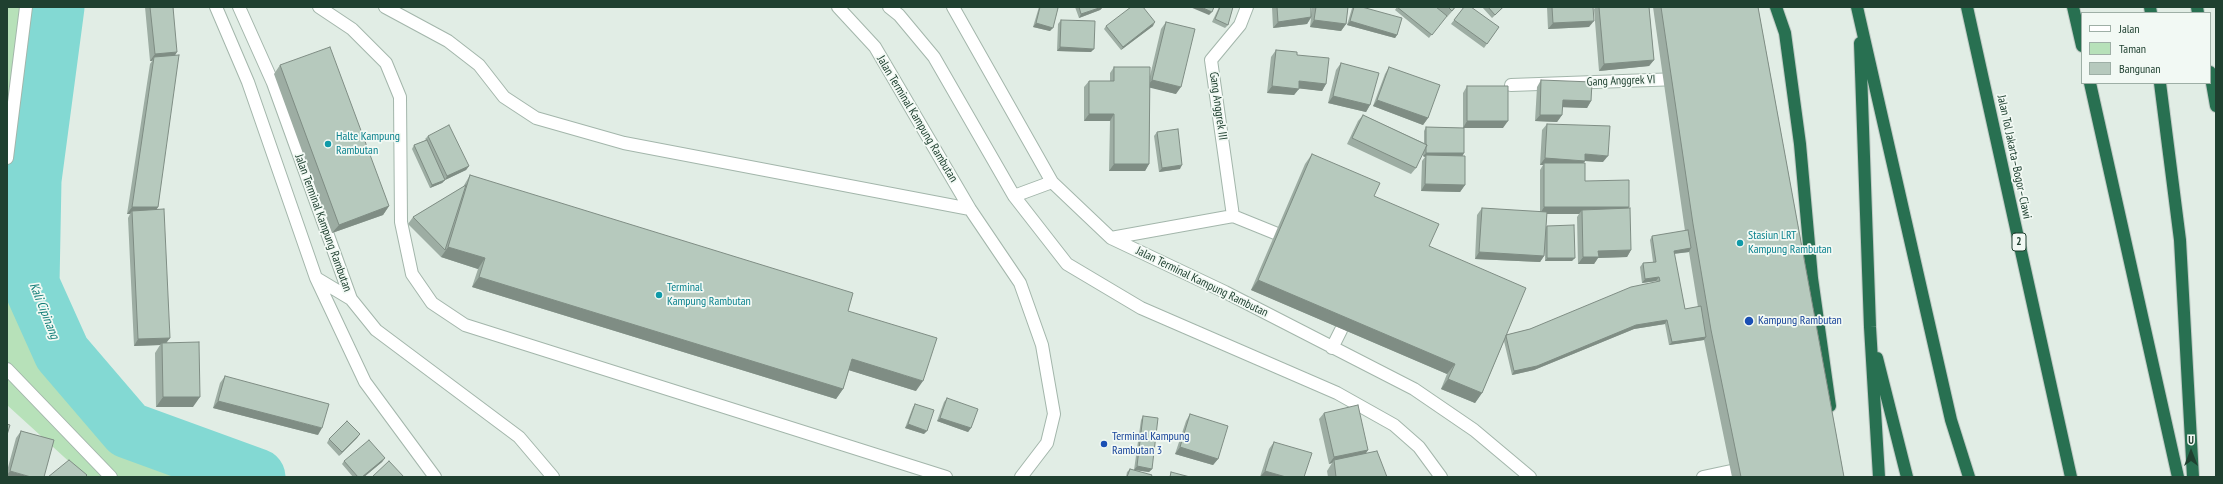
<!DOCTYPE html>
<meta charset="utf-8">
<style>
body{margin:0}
#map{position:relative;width:2223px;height:484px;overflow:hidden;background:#e1ede5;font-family:"PT Sans Narrow",sans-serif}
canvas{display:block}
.frame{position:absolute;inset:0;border:8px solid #1f4030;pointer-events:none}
.legend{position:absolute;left:2081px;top:12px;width:130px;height:72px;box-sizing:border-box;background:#f2f9f4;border:1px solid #9eafa6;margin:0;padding:5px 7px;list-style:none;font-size:12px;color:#1f4030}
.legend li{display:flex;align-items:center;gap:8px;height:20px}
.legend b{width:20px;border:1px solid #9eafa6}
.north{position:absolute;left:2171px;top:432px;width:40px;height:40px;-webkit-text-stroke:3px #f2f9f4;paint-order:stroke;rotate:0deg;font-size:11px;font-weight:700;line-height:16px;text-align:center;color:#1f4030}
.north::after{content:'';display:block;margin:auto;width:14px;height:18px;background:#1f4030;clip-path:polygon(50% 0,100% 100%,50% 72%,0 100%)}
</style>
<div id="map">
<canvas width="2223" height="484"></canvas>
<div class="frame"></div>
<ul class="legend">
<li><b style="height:5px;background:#fff"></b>Jalan</li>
<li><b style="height:11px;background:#b7e1b9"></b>Taman</li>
<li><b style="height:11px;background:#b6c9bd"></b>Bangunan</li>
</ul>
<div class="north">U</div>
</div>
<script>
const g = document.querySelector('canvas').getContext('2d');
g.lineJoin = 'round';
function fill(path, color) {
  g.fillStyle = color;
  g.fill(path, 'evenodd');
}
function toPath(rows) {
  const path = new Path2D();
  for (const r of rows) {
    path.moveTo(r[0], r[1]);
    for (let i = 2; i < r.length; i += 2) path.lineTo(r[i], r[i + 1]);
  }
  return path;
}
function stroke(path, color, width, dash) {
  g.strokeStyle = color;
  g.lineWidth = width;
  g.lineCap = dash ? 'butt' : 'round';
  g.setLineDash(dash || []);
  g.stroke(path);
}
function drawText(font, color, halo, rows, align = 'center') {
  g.font = font + ' "PT Sans Narrow",sans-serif';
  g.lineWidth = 3.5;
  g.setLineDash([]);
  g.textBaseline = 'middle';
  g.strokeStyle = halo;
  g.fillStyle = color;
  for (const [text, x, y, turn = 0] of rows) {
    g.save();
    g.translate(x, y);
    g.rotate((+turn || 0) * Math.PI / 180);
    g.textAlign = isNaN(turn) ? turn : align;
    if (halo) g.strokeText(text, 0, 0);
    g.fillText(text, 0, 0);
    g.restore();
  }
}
const green = toPath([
 [7,7,45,7,13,213,13,278,25,326,62,383,117,442,190,477,86,477,7,405]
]);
const river = toPath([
 [56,7,33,180,31,284,62,353,128,430,257,477]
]);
const minor = toPath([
 [216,7,248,82,316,278,365,382,435,477],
 [239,7,273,83,351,299,376,330,519,437,553,477],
 [319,7,352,29,386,63,400,97,401,222,412,274,432,303,465,325,946,477],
 [385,7,448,41,479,65,504,97,536,118,624,143,970,209],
 [838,7,875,47,970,209,1020,283,1042,345,1054,414,1047,443,1021,477],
 [889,7,899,15,934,57,1014,196,1067,264,1141,308,1337,393,1394,425,1419,447,1441,477],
 [953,7,1052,182,1111,238,1225,292,1414,389,1474,430,1530,477],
 [1511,85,1679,79],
 [7,158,26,7],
 [1014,196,1052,182],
 [1233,216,1211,60,1240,25,1247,7],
 [1111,238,1233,216,1275,233],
 [316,278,351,299],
 [1332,348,1341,330],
 [7,369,111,477],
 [1703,477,1745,468]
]);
const highway = toPath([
 [1776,7,1785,33,1800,144,1812,278,1830,406],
 [1857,7,1951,420,1969,477],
 [1967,7,2071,477],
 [2073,7,2082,46],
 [2150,7,2151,13],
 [2197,7,2198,13],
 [1860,43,1870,327,1879,477],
 [2210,72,2216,106],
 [2090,83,2178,477],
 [2160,83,2180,240,2193,477],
 [1877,358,1907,477]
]);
const wall = toPath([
 [145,7,173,7,175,55,158,207,156,210,170,338,167,342,193,407,156,407,155,353,160,345,134,346,128,218,130,214,127,214,150,64,152,61,150,61],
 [1039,7,1055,7,1050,31,1033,27],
 [1075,7,1103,7,1100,10,1079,18],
 [1219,7,1233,7,1228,25,1225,28,1212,22],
 [1272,7,1311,7,1311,15,1312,7,1348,7,1346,24,1341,31,1310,27,1311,18,1307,24,1273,28],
 [1353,7,1362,7,1397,35,1395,38,1347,25,1352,8],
 [1397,7,1456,7,1447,17,1446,16,1429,38,1395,10],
 [1464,7,1499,27,1484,48,1451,24],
 [1482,7,1504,7,1492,18],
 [1547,7,1593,7,1589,27,1548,29],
 [1596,7,1649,7,1654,60,1649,66,1599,71,1594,9],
 [1653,7,1758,7,1844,477,1732,477,1704,340,1669,345,1665,324,1634,329,1534,370,1512,375,1504,341,1482,393,1475,403,1441,389,1447,374,1251,290,1305,164,1312,154,1374,196,1429,246,1506,335,1530,329,1657,282,1656,281,1642,283,1640,267,1643,263,1653,262,1650,240,1652,236,1685,231],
 [1689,252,1698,307,1685,309,1674,254],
 [1061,20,1091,52,1057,51,1058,24],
 [1166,22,1176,94,1150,87,1149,164,1145,171,1109,171,1110,121,1084,121,1084,87,1089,81,1110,81,1110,73,1114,67,1150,76,1161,29],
 [1106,26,1153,26,1121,50,1104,29],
 [1276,50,1297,55,1326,84,1322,91,1299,88,1294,95,1267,93,1271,57],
 [1341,63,1370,105,1366,112,1328,103,1336,70],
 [280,65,389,206,383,215,332,233,274,74],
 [1389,67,1428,118,1423,125,1373,106,1385,74],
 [1541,80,1591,101,1587,108,1562,107,1562,115,1557,122,1535,121,1537,87],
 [1467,86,1503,128,1463,128,1462,156,1465,185,1460,192,1421,191,1422,161,1425,157,1423,156,1423,152,1416,168,1411,174,1347,144,1358,121,1363,115,1424,143,1424,131,1426,127,1463,128,1463,93],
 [1547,124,1603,162,1585,161,1583,163,1585,181,1628,208,1631,250,1627,257,1598,258,1594,264,1578,264,1577,217,1579,214,1547,214,1546,227,1547,226,1572,261,1545,261,1545,249,1544,256,1540,262,1475,259,1477,215,1482,208,1540,212,1540,170,1543,165,1540,165,1542,130],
 [1157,132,1180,169,1159,172,1154,136],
 [428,136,469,166,466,170,445,180,442,183,430,188,412,149,414,145,426,140,425,139],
 [470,175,848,311,916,391,849,370,843,389,836,399,472,287,478,269,441,257,408,224,413,217,463,187],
 [225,376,318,435,213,408,220,383],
 [947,398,971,428,968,432,937,421,944,402],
 [915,404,924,434,905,428,913,407],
 [1324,413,1368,450,1366,453,1387,477,1328,477,1327,471,1332,463,1329,464,1319,419],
 [1190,414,1218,459,1213,465,1175,454,1186,421],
 [1143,416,1152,469,1149,472,1136,470,1151,477,1126,477,1127,472,1130,469,1134,470,1141,420],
 [21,431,54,440,7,477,7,471,16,438],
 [360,434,357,438,339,456,327,443,329,439],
 [1274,442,1304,477,1260,477,1269,449],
 [385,458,382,462,364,477,353,477,342,464,344,461]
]);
const shadedWall = toPath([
 [1103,7,1100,10,1079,18,1081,14],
 [1190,7,1201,7,1212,12,1209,15],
 [1311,17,1307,24,1273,28,1278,22],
 [1314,20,1346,24,1341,31,1310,27],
 [1350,21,1397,35,1395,38,1347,25],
 [1594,21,1589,27,1548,29,1553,23],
 [1155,22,1153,26,1121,50,1123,47],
 [1036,23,1053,28,1050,31,1033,27],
 [1060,47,1094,49,1091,52,1057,51],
 [177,52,173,59,154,57,152,61,150,61,155,54],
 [1654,60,1649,66,1599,71,1604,64],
 [1152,80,1181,87,1176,94,1147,87],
 [1299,81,1326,84,1322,91,1295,88],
 [1272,86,1299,89,1294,95,1267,93],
 [1333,96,1370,105,1366,112,1328,103],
 [1377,100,1428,118,1423,125,1373,106],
 [1563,100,1591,101,1587,108,1558,107],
 [1089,114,1114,114,1110,121,1084,121],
 [1540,115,1562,115,1557,122,1535,121],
 [1467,121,1508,121,1503,128,1463,128],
 [1426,153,1464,153,1462,157,1426,155,1425,157,1423,156],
 [1585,154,1608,156,1603,162,1585,161,1580,167,1544,163,1543,165,1540,165,1545,158],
 [1114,164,1149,164,1145,171,1109,171],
 [1182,165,1180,169,1159,172,1162,168],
 [469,166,466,170,445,180,447,176],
 [445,180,442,183,430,188,432,185],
 [1425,184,1465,185,1460,192,1421,191],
 [389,206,383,215,332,233,339,225],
 [132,207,158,207,154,214,132,211,130,214,127,214],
 [1544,207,1629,207,1625,214,1582,210,1579,214,1540,214],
 [448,247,485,258,478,269,441,257],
 [1691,248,1689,252,1671,254,1674,251],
 [1631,250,1627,257,1598,258,1594,264,1578,264,1583,257,1598,251],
 [1479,252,1544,256,1540,262,1475,259],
 [1547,258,1575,258,1572,261,1545,261],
 [479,277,843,389,836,399,472,287],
 [1659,277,1656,281,1642,283,1645,279],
 [1258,280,1455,364,1447,374,1251,290],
 [1667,320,1665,324,1634,329,1534,370,1512,375,1514,371,1636,325],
 [1706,337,1704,340,1669,345,1672,342],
 [170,338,165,344,162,343,160,345,134,346,138,339],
 [852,359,923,381,916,391,845,369],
 [1448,379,1482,393,1475,403,1441,389],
 [163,397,200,397,193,407,156,407],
 [218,401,322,428,318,435,213,408],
 [940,418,971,428,968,432,937,421],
 [908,424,927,431,924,434,905,428],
 [360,434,357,438,339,456,342,452],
 [1180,447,1218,459,1213,465,1175,454],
 [1368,450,1364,456,1334,460,1332,463,1329,464,1334,457],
 [385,458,382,462,364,477,362,477],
 [1137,466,1152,469,1149,472,1134,470],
 [10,471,31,477,7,477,7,475],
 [1265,471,1286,477,1260,477]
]);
const building = toPath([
 [150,7,173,7,177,52,155,54,150,7],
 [1040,7,1055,7,1058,8,1053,28,1036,23,1040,7],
 [1079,7,1102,7,1081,14,1079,7],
 [1131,7,1143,7,1155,22,1123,47,1106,26,1131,7],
 [1201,7,1214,7,1212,12,1201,7],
 [1220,7,1233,7,1228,25,1215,19,1220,7],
 [1277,7,1311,7,1311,17,1278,22,1277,7],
 [1316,7,1348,7,1346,24,1314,20,1316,7],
 [1354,7,1362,7,1402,18,1397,35,1350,21,1354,7],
 [1397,7,1436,7,1447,16,1432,35,1397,7],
 [1448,7,1455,7,1452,11,1448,7],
 [1464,7,1471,7,1499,27,1487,44,1454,20,1464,7],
 [1488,7,1503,7,1495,15,1488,7],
 [1552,7,1593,7,1594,21,1553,23,1552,7],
 [1599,7,1649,7,1654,60,1604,64,1599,7],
 [1661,7,1758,7,1844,477,1741,477,1711,330,1693,224,1661,7],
 [1061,20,1095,21,1094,49,1060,47,1061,20],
 [1166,22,1195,29,1181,87,1152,80,1166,22],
 [330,47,389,206,339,225,280,65,330,47],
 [1276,50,1297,52,1297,55,1329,58,1326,84,1299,81,1299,89,1272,86,1276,50],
 [179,55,158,207,132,207,154,57,179,55],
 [1341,63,1379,73,1370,105,1333,96,1341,63],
 [1114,67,1150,67,1149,164,1114,164,1114,114,1089,114,1089,81,1114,81,1114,67],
 [1389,67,1440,85,1428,118,1377,100,1389,67],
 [1541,80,1592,82,1591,101,1563,100,1562,115,1540,115,1541,80],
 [1467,86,1508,86,1508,121,1467,121,1467,86],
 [1363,115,1427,145,1416,168,1352,138,1363,115],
 [1547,124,1610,126,1608,156,1585,154,1585,161,1545,158,1547,124],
 [449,125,469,166,447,176,428,136,449,125],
 [1426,127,1464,128,1464,153,1426,153,1426,147,1427,145,1426,144,1426,127],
 [1178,129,1182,165,1162,168,1157,132,1178,129],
 [427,140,445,180,432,185,414,145,427,140],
 [1312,154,1380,183,1374,196,1439,224,1429,246,1526,288,1482,393,1448,379,1455,364,1258,280,1312,154],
 [1426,155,1465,156,1465,185,1425,184,1426,155],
 [1544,163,1585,163,1585,181,1629,180,1629,207,1544,207,1544,163],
 [470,175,853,293,848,311,937,338,923,381,852,359,843,389,479,277,485,258,448,247,470,175],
 [466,185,445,250,413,217,466,185],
 [1482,208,1547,212,1544,256,1479,252,1482,208],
 [1630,208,1631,250,1598,251,1599,257,1583,257,1582,210,1630,208],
 [164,209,170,338,138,339,132,211,164,209],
 [1574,225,1575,258,1547,258,1547,226,1574,225],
 [1688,230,1691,248,1674,251,1685,309,1701,306,1706,337,1672,342,1667,320,1636,325,1537,366,1514,371,1506,336,1506,335,1530,329,1631,287,1660,281,1659,277,1645,279,1643,263,1656,262,1652,236,1688,230],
 [199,342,200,397,163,397,162,343,199,342],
 [225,376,329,404,322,428,218,401,225,376],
 [947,398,978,409,971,428,940,418,947,398],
 [915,404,934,410,927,431,908,424,915,404],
 [1358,405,1368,450,1334,457,1324,413,1358,405],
 [1190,414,1228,426,1218,459,1180,447,1190,414],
 [1143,416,1158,418,1152,469,1137,466,1143,416],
 [347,421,360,434,342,452,329,439,347,421],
 [7,424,10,425,7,435,7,424],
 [21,431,54,440,44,477,31,477,10,471,21,431],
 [369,440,385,458,362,477,358,477,344,461,369,440],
 [1274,442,1312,453,1304,477,1286,477,1265,471,1274,442],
 [1377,451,1387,477,1336,477,1334,460,1377,451],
 [69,460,87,475,85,477,48,477,69,460],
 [389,461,404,477,372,477,389,461],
 [1130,469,1152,475,1151,477,1127,477,1130,469],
 [1171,472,1190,477,1170,477,1171,472]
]);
const markers = [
 [328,144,4,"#0f9aa8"],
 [1740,243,4,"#0f9aa8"],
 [659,295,4,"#0f9aa8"],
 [1749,321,5,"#1a4fb4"],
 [1104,444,4,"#1a4fb4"]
];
const shields = [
 [2019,242,14]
];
const shieldNames = [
 ["2",2019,242]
];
const streetNames = [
 ["Gang Anggrek VI",1621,81,-2],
 ["Gang Anggrek III",1218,106,82],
 ["Jalan Terminal Kampung Rambutan",917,119,59],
 ["Jalan Tol Jakarta–Bogor–Ciawi",2014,157,78],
 ["Jalan Terminal Kampung Rambutan",323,223,70],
 ["Jalan Terminal Kampung Rambutan",1202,282,26]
];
const cultureNames = [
 ["Halte Kampung",336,137],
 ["Rambutan",336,151],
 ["Stasiun LRT",1748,236],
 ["Kampung Rambutan",1748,250],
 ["Terminal",667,288],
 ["Kampung Rambutan",667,302]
];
const transitNames = [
 ["Kampung Rambutan",1758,321],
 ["Terminal Kampung",1112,437],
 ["Rambutan 3",1112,451]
];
const waterNames = [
 ["Kali Cipinang",44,311,68]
];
fill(green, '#b7e1b9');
stroke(river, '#83d9d3', 57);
stroke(minor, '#a3b6ab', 14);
stroke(highway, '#c0cac5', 14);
stroke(minor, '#fff', 12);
stroke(highway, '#287051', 12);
fill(wall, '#9dada3');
fill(shadedWall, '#7f8d84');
fill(building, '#b6c9bd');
stroke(building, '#7f8d84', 1);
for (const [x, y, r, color] of markers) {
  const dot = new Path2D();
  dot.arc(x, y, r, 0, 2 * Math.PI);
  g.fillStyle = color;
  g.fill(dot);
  stroke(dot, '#f2f9f4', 1.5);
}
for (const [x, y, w] of shields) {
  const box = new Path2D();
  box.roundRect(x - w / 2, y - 9, w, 18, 3);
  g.fillStyle = '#f2f9f4';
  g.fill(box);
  stroke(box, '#1f4030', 1);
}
drawText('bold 11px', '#1f4030', null, shieldNames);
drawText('12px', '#1f4030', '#f2f9f4', streetNames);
drawText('12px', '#0d838f', '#f2f9f4', cultureNames, 'left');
drawText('12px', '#164399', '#f2f9f4', transitNames, 'left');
drawText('italic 13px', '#127d77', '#f2f9f4', waterNames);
</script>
